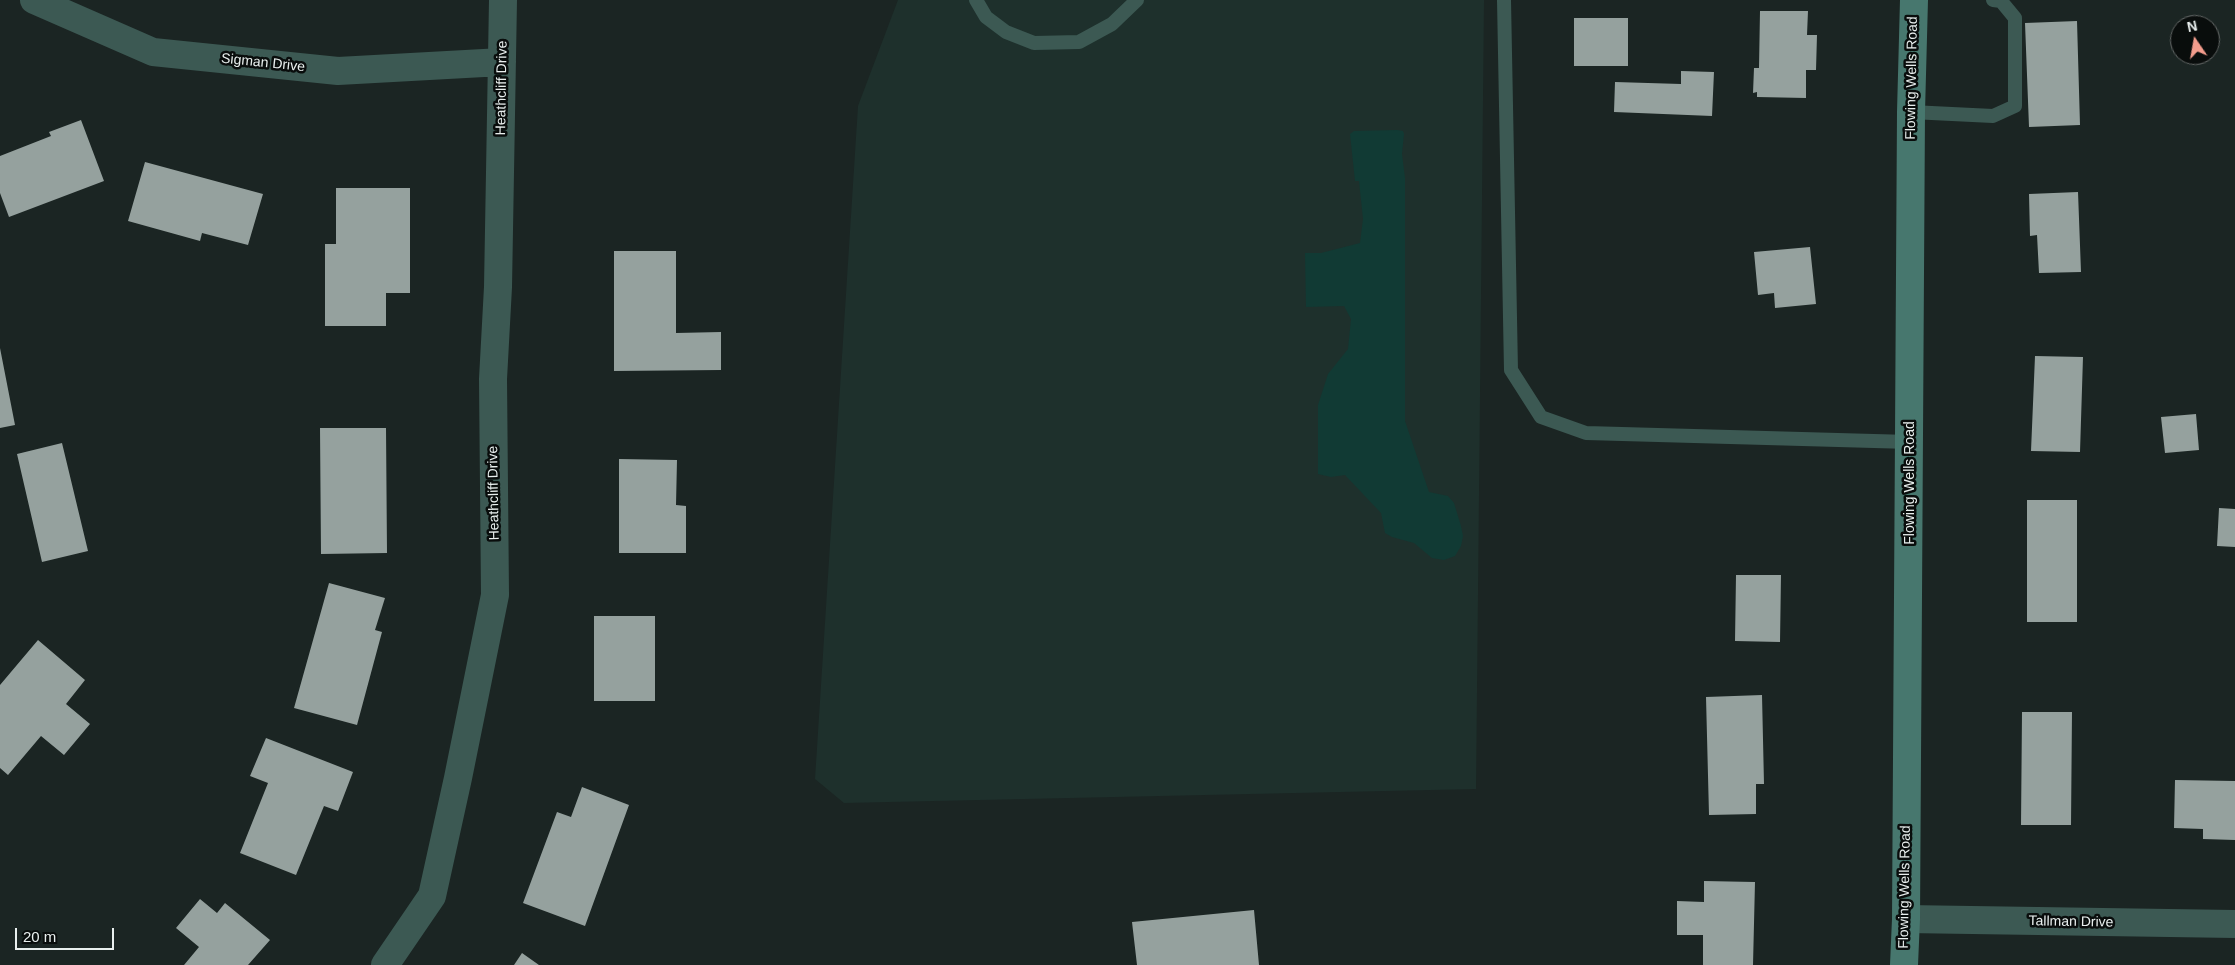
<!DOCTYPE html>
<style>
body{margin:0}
#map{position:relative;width:2235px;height:965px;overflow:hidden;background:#1b2523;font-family:Helvetica,sans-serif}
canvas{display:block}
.north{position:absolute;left:2170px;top:15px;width:50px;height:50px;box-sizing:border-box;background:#090d0c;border:1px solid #636766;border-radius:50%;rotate:348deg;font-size:14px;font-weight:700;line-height:20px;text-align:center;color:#e9efee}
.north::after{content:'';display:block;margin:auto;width:18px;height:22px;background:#f49d8d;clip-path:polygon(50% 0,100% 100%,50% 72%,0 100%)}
.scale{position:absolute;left:15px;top:928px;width:99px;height:22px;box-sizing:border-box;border:2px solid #e9efee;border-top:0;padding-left:6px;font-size:15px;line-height:18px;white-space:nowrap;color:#e9efee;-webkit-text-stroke:4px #090d0c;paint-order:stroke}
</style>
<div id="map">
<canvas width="2235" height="965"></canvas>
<div class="north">N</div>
<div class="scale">20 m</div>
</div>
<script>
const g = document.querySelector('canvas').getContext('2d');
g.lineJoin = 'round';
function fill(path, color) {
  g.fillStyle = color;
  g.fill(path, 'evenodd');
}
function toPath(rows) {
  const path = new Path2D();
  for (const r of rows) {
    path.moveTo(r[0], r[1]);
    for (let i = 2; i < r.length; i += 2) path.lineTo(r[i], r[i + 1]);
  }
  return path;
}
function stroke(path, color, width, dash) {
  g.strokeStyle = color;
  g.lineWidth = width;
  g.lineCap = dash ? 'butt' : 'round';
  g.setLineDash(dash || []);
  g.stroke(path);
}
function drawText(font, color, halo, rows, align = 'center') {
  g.font = font + ' Helvetica,sans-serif';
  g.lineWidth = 5;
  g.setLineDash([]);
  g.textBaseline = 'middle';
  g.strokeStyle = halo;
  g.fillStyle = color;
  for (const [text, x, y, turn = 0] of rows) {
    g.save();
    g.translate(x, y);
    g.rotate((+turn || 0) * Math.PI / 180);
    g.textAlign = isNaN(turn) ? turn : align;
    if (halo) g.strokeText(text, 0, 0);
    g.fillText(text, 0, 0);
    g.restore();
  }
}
const built = toPath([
 [898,0,1484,0,1476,789,844,803,815,779,858,106]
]);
const green = toPath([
 [1397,130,1403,131,1404,134,1402,154,1405,178,1405,421,1429,492,1448,496,1454,503,1461,526,1463,536,1461,546,1455,556,1444,560,1432,558,1414,543,1392,537,1385,533,1381,513,1345,475,1331,477,1318,474,1318,405,1328,374,1348,349,1351,319,1344,306,1306,307,1305,253,1321,253,1360,243,1363,219,1359,181,1355,181,1350,134,1354,131]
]);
const building = toPath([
 [1760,11,1808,11,1807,35,1817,35,1816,70,1806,70,1806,98,1757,97,1757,92,1753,93,1754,68,1759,68],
 [1574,18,1628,18,1628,66,1574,66],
 [2077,21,2080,125,2029,127,2025,23],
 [1681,71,1714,72,1712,116,1614,112,1615,82,1681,84],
 [81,120,104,181,9,217,0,193,0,156,51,136,49,132],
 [145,162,263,194,248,245,202,233,200,241,128,221],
 [336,188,410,188,410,293,386,293,386,326,325,326,325,244,336,244],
 [2078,192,2081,272,2039,273,2037,235,2030,236,2029,194],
 [1810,247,1816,304,1775,308,1774,293,1758,295,1754,252],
 [614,251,676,251,676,333,721,332,721,370,614,371],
 [0,348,15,425,0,428],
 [2035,356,2083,357,2080,452,2031,451],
 [2196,414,2199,450,2165,453,2161,417],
 [320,428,386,428,387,553,321,554],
 [62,443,88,551,42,562,17,454],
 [619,459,677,460,676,505,686,506,686,553,619,553],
 [2027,500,2077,500,2077,622,2027,622],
 [2219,508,2235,509,2235,547,2217,546],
 [1736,575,1781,575,1780,642,1735,641],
 [329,583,385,598,375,630,382,632,357,725,294,708],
 [594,616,655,616,655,701,594,701],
 [38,640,85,680,66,704,90,724,64,755,41,736,8,775,0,768,0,685],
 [1762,695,1764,784,1756,784,1756,814,1709,815,1706,697],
 [2022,712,2072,712,2071,825,2021,825],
 [266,738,353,772,338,811,324,806,296,875,240,853,268,783,250,776],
 [2175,780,2235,781,2235,840,2203,839,2203,829,2174,828],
 [582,787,629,805,585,926,523,903,557,812,571,817],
 [1704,881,1755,882,1753,965,1703,965,1703,935,1677,935,1677,901,1704,902],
 [200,899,217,913,225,903,270,940,248,965,184,965,199,947,176,928],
 [1254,910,1259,965,1137,965,1132,922],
 [522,953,539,965,514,965]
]);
const lane = toPath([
 [976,0,986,17,1006,32,1034,43,1079,42,1112,24,1137,0],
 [1504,0,1511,370,1541,417,1586,433,1910,442],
 [1911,112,1993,116,2015,106,2015,18,2001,1,1993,0]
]);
const street = toPath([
 [34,0,153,52,338,71,502,62],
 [1906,919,2235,924],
 [385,965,432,896,458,778,495,595,493,379,498,287,503,0]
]);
const secondary = toPath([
 [1904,965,1906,919,1911,112,1914,0]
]);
const streetNames = [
 ["Sigman Drive",263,63,6],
 ["Flowing Wells Road",1912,78,-89],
 ["Heathcliff Drive",502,88,-89],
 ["Flowing Wells Road",1910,483,-90],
 ["Heathcliff Drive",494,493,-91],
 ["Flowing Wells Road",1905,887,-89],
 ["Tallman Drive",2071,922,1]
];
fill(built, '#1e302c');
fill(green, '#113a34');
fill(building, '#95a19e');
stroke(lane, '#3c5953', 14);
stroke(street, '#3c5953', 28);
stroke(secondary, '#47776e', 28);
drawText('14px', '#e9efee', '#090d0c', streetNames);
</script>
